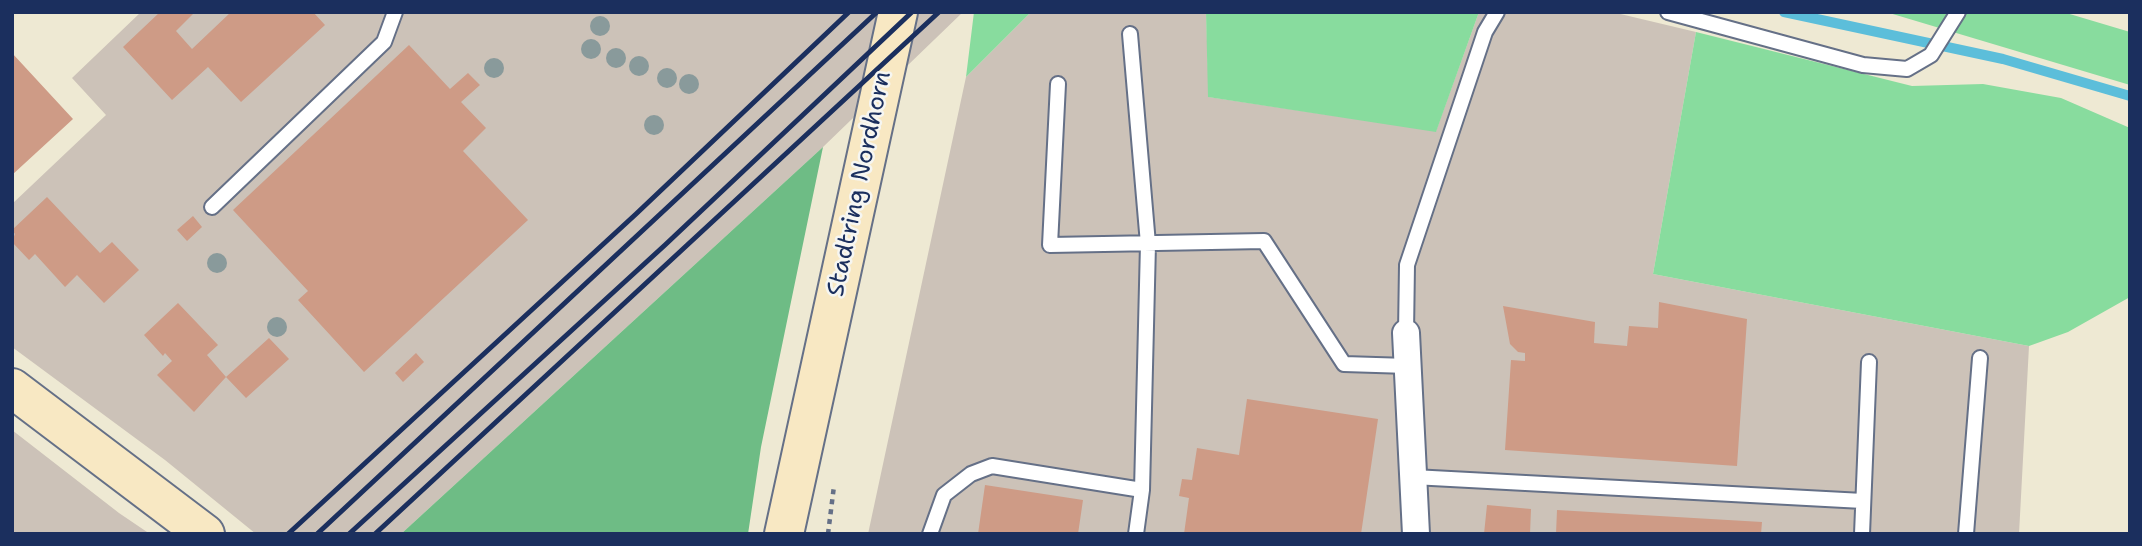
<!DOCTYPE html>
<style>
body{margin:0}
#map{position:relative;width:2142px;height:546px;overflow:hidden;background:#eee9d3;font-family:"Shantell Sans",sans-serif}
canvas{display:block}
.frame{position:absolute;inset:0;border:14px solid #1b2f5e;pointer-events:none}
</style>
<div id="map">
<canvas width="2142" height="546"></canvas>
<div class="frame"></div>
</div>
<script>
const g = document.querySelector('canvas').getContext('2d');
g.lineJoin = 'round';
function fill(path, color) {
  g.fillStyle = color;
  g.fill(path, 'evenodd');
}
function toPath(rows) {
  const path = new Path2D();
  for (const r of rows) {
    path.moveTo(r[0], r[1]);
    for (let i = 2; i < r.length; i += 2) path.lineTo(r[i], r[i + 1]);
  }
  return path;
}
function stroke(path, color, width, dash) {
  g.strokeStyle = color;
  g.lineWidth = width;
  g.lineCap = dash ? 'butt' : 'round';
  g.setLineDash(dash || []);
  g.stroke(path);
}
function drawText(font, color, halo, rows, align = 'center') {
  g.font = font + ' "Shantell Sans",sans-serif';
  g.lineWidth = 5;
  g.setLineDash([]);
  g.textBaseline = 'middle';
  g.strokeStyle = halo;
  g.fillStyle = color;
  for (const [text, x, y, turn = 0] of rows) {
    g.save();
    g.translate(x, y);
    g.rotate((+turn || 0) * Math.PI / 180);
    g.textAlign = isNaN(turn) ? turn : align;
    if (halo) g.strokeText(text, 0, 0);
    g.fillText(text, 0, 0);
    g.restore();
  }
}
const industrial = toPath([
 [141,12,963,12,823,147,401,534,256,534,165,460,12,347,12,204,106,115,72,78],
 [1031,12,1206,12,1209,97,1436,131,1479,12,1612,12,1696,32,1653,274,2029,346,2019,534,868,534,966,77],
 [12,430,119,513,150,534,12,534]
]);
const green = toPath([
 [974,12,1031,12,966,77],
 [1206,12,1479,12,1436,132,1208,97],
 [1886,12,2063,12,2130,32,2130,85],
 [1696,32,1912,86,1983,84,2061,98,2130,128,2130,297,2068,332,2029,346,1653,274]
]);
const forest = toPath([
 [823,147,761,447,748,534,401,534]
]);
const stream = toPath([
 [1784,12,2003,59,2130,96]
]);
const building = toPath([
 [160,12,195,12,176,31,192,49,231,12,313,12,325,25,241,102,208,67,172,100,123,47],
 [409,45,450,89,468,73,480,85,461,102,486,128,463,151,528,220,364,372,298,300,308,291,233,210],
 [12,53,73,119,12,175],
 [47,197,100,253,112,242,139,270,104,303,77,275,65,287,35,254,29,260,12,242,15,234,12,230],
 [193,216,202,227,187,241,177,230],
 [1659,302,1747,319,1737,466,1505,450,1511,360,1525,361,1525,353,1518,352,1510,344,1503,306,1595,322,1594,343,1627,346,1629,326,1658,328],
 [178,303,218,345,207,355,226,377,194,412,157,375,172,361,165,353,163,356,144,335],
 [269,338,289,359,246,398,226,377],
 [416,353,424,362,403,382,395,373],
 [1247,399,1378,419,1361,534,1184,534,1189,498,1179,496,1182,479,1192,480,1197,448,1239,455],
 [985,485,1083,500,1078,534,978,534],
 [1487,505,1531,509,1530,534,1484,534],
 [1557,510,1762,522,1761,534,1556,534]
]);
const path = toPath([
 [828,534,834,486]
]);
const lane = toPath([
 [1668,12,1863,65,1907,69,1931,55,1958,12],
 [1130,34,1148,244,1142,490,1136,534],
 [1058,84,1050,245,1264,241,1344,364,1408,366],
 [212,207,384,42,395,12],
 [1406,333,1407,265,1485,32,1497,12],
 [1413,477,1863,501],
 [930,534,944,495,971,474,992,466,1142,490],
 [1862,534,1869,362],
 [1966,534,1980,358]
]);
const street = toPath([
 [1406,333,1416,534]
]);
const secondary = toPath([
 [12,388,205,534],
 [784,534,898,12]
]);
const rail = toPath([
 [288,534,636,214,849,12],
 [317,534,877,12],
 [349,534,665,245,912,12],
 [375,534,939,12]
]);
const trees = [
 [600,26],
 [591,49],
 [616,58],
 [639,66],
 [494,68],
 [667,78],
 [689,84],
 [654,125],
 [217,263],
 [277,327]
];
const streetNames = [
 ["Stadtring Nordhorn",860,184,-78]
];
fill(industrial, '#ccc2b8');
fill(green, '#88dc9e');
fill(forest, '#6ebc85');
stroke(stream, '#5cbeda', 10);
fill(building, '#ce9b86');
stroke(lane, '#657087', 18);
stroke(street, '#657087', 30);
stroke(secondary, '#657087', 42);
stroke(path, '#657087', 4.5, [5, 5]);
stroke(lane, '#fff', 14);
stroke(street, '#fff', 26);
stroke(secondary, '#f8e8c3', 38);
stroke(rail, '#1b2f5e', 5);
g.fillStyle = '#899a9b';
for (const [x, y] of trees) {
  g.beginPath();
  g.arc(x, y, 10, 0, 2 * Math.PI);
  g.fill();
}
drawText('24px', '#1b2f5e', '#f6f6f2', streetNames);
</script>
